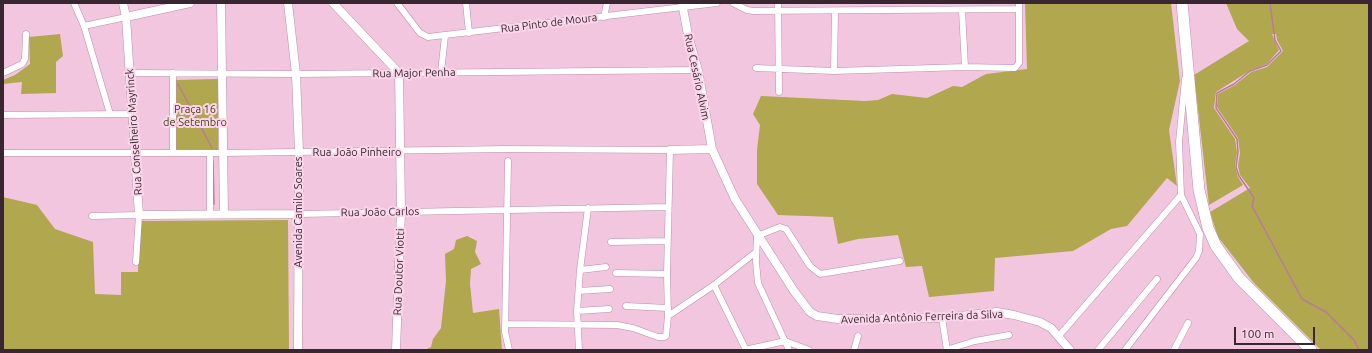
<!DOCTYPE html>
<meta charset="utf-8">
<style>
body{margin:0}
#map{position:relative;width:1372px;height:353px;overflow:hidden;background:#f3c6df;font-family:Ubuntu,sans-serif}
canvas{display:block}
.frame{position:absolute;inset:0;border:4px solid #382630;pointer-events:none}
.scale{position:absolute;left:1234px;top:327px;width:81px;height:18px;box-sizing:border-box;border:2px solid #382630;border-top:0;padding-left:5px;font-size:12px;line-height:14px;white-space:nowrap;color:#382630;-webkit-text-stroke:3px #fbd6ea;paint-order:stroke}
</style>
<div id="map">
<canvas width="1372" height="353"></canvas>
<div class="frame"></div>
<div class="scale">100 m</div>
</div>
<script>
const g = document.querySelector('canvas').getContext('2d');
g.lineJoin = 'round';
function fill(path, color) {
  g.fillStyle = color;
  g.fill(path, 'evenodd');
}
function toPath(rows) {
  const path = new Path2D();
  for (const r of rows) {
    path.moveTo(r[0], r[1]);
    for (let i = 2; i < r.length; i += 2) path.lineTo(r[i], r[i + 1]);
  }
  return path;
}
function stroke(path, color, width, dash) {
  g.strokeStyle = color;
  g.lineWidth = width;
  g.lineCap = dash ? 'butt' : 'round';
  g.setLineDash(dash || []);
  g.stroke(path);
}
function drawText(font, color, halo, rows, align = 'center') {
  g.font = font + ' Ubuntu,sans-serif';
  g.lineWidth = 4;
  g.setLineDash([]);
  g.textBaseline = 'middle';
  g.strokeStyle = halo;
  g.fillStyle = color;
  for (const [text, x, y, turn = 0] of rows) {
    g.save();
    g.translate(x, y);
    g.rotate((+turn || 0) * Math.PI / 180);
    g.textAlign = isNaN(turn) ? turn : align;
    if (halo) g.strokeText(text, 0, 0);
    g.fillText(text, 0, 0);
    g.restore();
  }
}
const green = toPath([
 [1025,3,1171,3,1180,81,1169,130,1177,186,1167,178,1127,226,1111,229,1073,251,995,258,994,291,929,297,922,266,906,267,898,235,858,239,838,244,833,217,778,215,757,184,757,150,760,125,753,114,761,96,865,101,878,100,892,94,927,98,953,86,962,87,986,74,1027,69],
 [1226,3,1369,3,1369,350,1321,350,1254,283,1218,237,1210,212,1250,188,1240,175,1238,166,1240,153,1238,138,1217,107,1218,94,1235,85,1251,72,1267,67,1283,51,1277,40,1276,34,1272,34,1279,50,1267,64,1251,70,1216,92,1214,108,1235,139,1237,152,1235,166,1238,177,1243,185,1209,205,1194,75,1249,41,1237,29],
 [60,34,63,56,56,62,56,93,21,94,22,82,3,84,3,80,15,75,30,64,29,37],
 [218,79,218,152,173,150,173,80],
 [3,197,37,205,55,229,93,242,95,294,121,295,121,272,138,272,139,221,288,220,289,350,3,350],
 [467,236,477,241,475,252,481,264,471,269,470,284,473,313,499,309,502,350,424,350,431,347,433,339,441,328,446,281,445,254,454,249,456,240]
]);
const stream = toPath([
 [1270,3,1275,40,1281,51,1267,65,1250,71,1234,84,1217,93,1216,108,1237,139,1238,152,1236,167,1239,176,1254,198,1252,206,1302,299,1326,312,1354,340,1359,350],
 [178,84,212,148],
 [213,161,214,204]
]);
const street = toPath([
 [74,3,84,26,110,114],
 [397,3,420,33,428,37,717,3],
 [466,3,469,33],
 [733,3,747,10,753,11,1019,9],
 [778,3,779,92],
 [962,10,965,67],
 [604,17,607,3],
 [84,26,126,17],
 [756,68,834,71,965,67,1015,68,1019,63,1019,3],
 [834,71,835,11],
 [441,72,445,36],
 [3,73,22,64,25,59,26,34],
 [130,73,296,74,698,70],
 [173,73,173,153],
 [3,115,133,114],
 [3,153,224,153,507,149,670,150,667,274,668,316,666,336,664,337,658,337,633,328,617,325,506,324],
 [210,153,210,214],
 [508,161,505,332,509,350],
 [299,214,668,207],
 [92,216,139,215,136,262],
 [611,242,667,241],
 [580,270,606,267],
 [616,273,667,274],
 [714,285,746,350],
 [579,291,610,289],
 [626,306,668,308],
 [577,311,609,309],
 [668,316,714,285,756,252],
 [942,318,947,350],
 [1058,337,1181,195],
 [579,350,577,311,580,270,588,208],
 [745,350,785,341,809,350],
 [789,350,758,283,756,262,757,236,780,227,786,229,810,266,820,274,900,261],
 [854,350,858,336],
 [946,350,975,341,1009,335],
 [1098,350,1157,279],
 [1125,350,1196,258,1199,251,1200,234,1181,195,1179,142,1185,79],
 [1174,350,1188,323]
]);
const secondary = toPath([
 [123,3,126,17,139,215,299,214],
 [221,3,224,214],
 [288,3,296,74,299,152,298,350],
 [333,3,399,73,401,211,396,350],
 [682,3,688,35,698,70,712,149,735,199,794,291,810,312,817,316,838,319,942,318,997,312,1014,315,1040,322,1051,328,1070,350],
 [126,17,190,3],
 [670,150,712,149]
]);
const highway = toPath([
 [1182,3,1199,190,1208,228,1216,246,1239,278,1311,350]
]);
const streetNames = [
 ["Rua Pinto de Moura",549,23,-7],
 ["Rua Major Penha",414,73,-1],
 ["Rua Cesário Alvim",697,77,78],
 ["Rua Conselheiro Mayrinck",134,132,-94],
 ["Rua João Pinheiro",357,152],
 ["Avenida Camilo Soares",298,212,-90],
 ["Rua João Carlos",380,212,-1],
 ["Rua Doutor Viotti",399,272,-88],
 ["Avenida Antônio Ferreira da Silva",922,317,-2]
];
const parkNames = [
 ["Praça 16",195,109],
 ["de Setembro",195,122]
];
fill(green, '#b0a74e');
stroke(stream, '#bb799f', 1.5);
stroke(street, '#ba8fa8', 7);
stroke(secondary, '#ba8fa8', 9);
stroke(highway, '#ba8fa8', 12);
stroke(street, '#fff', 6);
stroke(secondary, '#fff', 8);
stroke(highway, '#fff', 11);
drawText('11px', '#382630', '#fbd6ea', streetNames);
drawText('11px', '#47431a', '#fbd6ea', parkNames);
</script>
